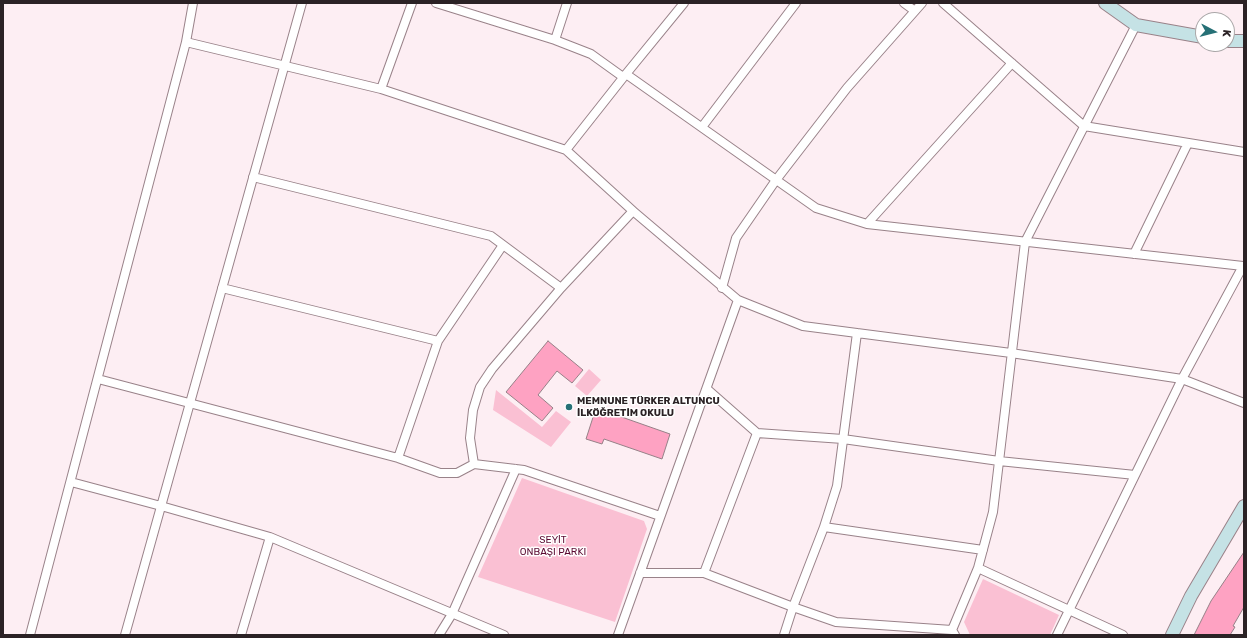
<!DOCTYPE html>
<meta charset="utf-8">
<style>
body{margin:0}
#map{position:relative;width:1247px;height:638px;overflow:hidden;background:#fdeef3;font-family:Rubik,sans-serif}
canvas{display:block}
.frame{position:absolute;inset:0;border:4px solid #2b2225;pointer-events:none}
.north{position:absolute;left:1195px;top:12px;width:40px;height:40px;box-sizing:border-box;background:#fff;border:1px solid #aaa7a8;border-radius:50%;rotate:97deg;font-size:11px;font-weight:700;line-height:16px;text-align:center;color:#2b2225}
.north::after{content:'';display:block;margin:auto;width:14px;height:18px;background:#267076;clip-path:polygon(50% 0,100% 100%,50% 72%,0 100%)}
</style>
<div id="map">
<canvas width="1247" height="638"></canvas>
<div class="frame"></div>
<div class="north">K</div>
</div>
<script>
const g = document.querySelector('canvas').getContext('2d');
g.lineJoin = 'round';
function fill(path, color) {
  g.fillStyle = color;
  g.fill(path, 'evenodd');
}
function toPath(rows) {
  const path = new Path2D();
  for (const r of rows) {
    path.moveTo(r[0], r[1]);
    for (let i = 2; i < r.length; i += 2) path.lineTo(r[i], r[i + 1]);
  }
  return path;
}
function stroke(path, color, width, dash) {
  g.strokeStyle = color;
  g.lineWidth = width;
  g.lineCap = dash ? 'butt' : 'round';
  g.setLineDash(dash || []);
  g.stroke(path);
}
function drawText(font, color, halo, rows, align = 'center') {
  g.font = font + ' Rubik,sans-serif';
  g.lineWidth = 3;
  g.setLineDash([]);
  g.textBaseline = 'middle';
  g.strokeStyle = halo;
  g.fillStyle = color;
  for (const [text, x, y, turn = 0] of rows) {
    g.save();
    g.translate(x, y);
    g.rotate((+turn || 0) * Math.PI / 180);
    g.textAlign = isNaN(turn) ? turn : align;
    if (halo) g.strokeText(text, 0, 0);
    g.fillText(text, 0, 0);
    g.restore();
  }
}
const green = toPath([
 [589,369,601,380,587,396,575,386],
 [496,390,542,427,556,411,571,422,551,447,493,410],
 [522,478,644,521,647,529,615,622,478,577],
 [983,579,1059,615,1050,635,970,635,964,622]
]);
const building = toPath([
 [548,341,583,370,572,383,557,371,538,395,553,408,542,421,506,392,548,341],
 [596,408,670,434,662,459,604,439,602,444,586,439,596,408],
 [1244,552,1244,607,1233,626,1235,627,1230,635,1194,635,1211,601,1244,552]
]);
const street = toPath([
 [436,3,555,40,591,54,623,77],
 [904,3,915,11],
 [943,3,1084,126,1244,152],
 [555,40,567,3],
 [186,42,381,89,566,150,633,211,738,300,803,326,1011,353,1182,379,1244,403],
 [626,74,816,208,867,224,1012,63],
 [381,89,412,3],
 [702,127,796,3],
 [566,150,626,74,684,3],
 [253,177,491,236,561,288,633,211],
 [867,224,1243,266,1182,379,1057,635],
 [1134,254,1188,143],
 [222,288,438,341],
 [722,288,736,238,776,180,847,88,922,3],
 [98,379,398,458,438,341,503,245],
 [707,389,757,433,843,439,999,461,1135,475],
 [398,458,440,473,457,473,474,464,524,470,660,516],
 [474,464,470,438,473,410,480,387,492,369,561,288],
 [71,482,161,506,270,537,504,635],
 [824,527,837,486,857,333],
 [978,568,993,512,1025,242,1136,25],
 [640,573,704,573,757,433],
 [704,573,793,607,824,527,983,550],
 [30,635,186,42,193,3],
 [125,635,302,3],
 [241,635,270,537],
 [439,635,452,614,516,469],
 [618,635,738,300],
 [784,635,793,607,836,622,952,630],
 [955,635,952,630,978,568,1123,635]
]);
const secondary = toPath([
 [1105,3,1136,25,1203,37],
 [1227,41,1244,41],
 [1172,635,1191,596,1244,506]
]);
const markers = [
 [569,407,4,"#267076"]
];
const poiNames = [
 ["MEMNUNE TÜRKER ALTUNCU",577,401],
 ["İLKÖĞRETİM OKULU",577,413]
];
const parkNames = [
 ["SEYİT",553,540],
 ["ONBAŞI PARKI",553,552]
];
fill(green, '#fac0d3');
fill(building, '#fea2c2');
stroke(building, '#968087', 1);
stroke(street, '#998289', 10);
stroke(secondary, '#998289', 14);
stroke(street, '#fff', 8);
stroke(secondary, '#c5e2e5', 12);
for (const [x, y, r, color] of markers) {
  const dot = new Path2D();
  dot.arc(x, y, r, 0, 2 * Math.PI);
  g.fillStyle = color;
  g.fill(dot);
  stroke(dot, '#fff', 1.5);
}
drawText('bold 10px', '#2b2225', '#fff', poiNames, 'left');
drawText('10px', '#5b0b32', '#fff', parkNames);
</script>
